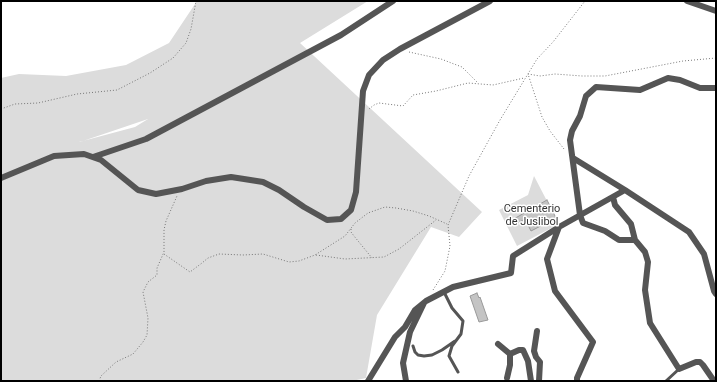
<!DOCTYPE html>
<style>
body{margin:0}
#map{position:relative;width:717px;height:382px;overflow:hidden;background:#fff;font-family:Roboto,sans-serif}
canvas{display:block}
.frame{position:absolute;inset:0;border:2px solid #000;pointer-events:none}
</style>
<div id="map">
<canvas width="717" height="382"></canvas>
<div class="frame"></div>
</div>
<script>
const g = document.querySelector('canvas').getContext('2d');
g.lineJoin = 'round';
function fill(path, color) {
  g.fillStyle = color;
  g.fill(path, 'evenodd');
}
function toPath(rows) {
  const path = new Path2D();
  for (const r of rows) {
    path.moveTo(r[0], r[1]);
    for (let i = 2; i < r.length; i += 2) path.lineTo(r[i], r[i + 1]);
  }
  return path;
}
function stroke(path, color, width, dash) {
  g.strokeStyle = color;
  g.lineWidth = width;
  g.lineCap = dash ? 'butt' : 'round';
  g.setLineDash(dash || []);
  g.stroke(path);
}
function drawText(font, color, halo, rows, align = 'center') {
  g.font = font + ' Roboto,sans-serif';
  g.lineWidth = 3;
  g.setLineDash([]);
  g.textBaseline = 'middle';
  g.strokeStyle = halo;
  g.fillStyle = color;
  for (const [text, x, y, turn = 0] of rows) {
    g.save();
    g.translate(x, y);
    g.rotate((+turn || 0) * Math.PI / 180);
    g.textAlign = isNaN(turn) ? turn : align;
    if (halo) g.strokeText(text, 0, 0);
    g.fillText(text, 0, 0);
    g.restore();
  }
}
const green = toPath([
 [197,1,368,1,300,43,482,212,459,237,431,227,377,315,366,378,352,381,1,381,1,78,19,74,66,76,126,65,169,43],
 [148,119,135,127,79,142,80,142],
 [534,176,559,224,517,246,499,210,528,195]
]);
const building = toPath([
 [547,200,556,218,531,231,525,219,514,225,512,220,547,200],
 [477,293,479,298,480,297,488,320,479,322,470,296,477,293]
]);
const path = toPath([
 [409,52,441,59,454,64,462,67,478,83],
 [1,109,15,104,38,103,77,94,117,90,150,73,173,58,186,43,191,29,196,1],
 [369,109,374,105,379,103,403,106,413,95,436,91,468,83,493,85,524,78],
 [564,149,550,131,542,117,528,74,540,76,555,74,582,76,605,76,683,61,716,58],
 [351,229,351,232,354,236,372,258],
 [164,254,190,272,202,263,208,258,219,254,243,255,263,254,289,262,299,261,315,255,345,236,355,223,368,213,385,207,396,208,413,211,429,216,447,224],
 [316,255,345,259,384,257,399,249,436,220],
 [433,290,445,271,450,246,448,225,469,176,500,120,537,59,553,42,585,1],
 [99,381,101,376,116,362,133,354,143,342,147,335,148,318,143,292,148,282,157,275,157,268,164,252,164,230,166,221,177,196]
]);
const lane = toPath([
 [444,292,452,308,463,321,461,334,452,346,449,356,458,372],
 [413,346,415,352,418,355,424,356,432,355,442,350,455,341],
 [666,381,679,369]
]);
const street = toPath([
 [687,1,716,11],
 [93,157,146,139,341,35,393,1],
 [573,158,625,190],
 [1,178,54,156,84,154,101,160,138,190,156,194,182,189,206,181,231,177,244,179,263,182,279,190,304,207,327,220,341,219,351,210,356,192,363,91,369,75,383,60,400,49,490,1],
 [613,197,615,205,631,224,635,240,645,252,648,262,645,290,650,323,679,369,696,362,700,362,703,365,714,381],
 [559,227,547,259,555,291,593,342,577,378,577,381],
 [635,240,619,240,605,231,583,223,580,215,570,140,572,131,580,116,586,96,596,87,640,90,668,78,680,80,700,88,716,88],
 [537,331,534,351,536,357,540,362,539,381],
 [498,344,510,354,510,365,507,378],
 [510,354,519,350,523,350,528,361,531,381],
 [368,381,395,337,405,327,415,310,426,301,453,287,511,273,513,256,559,227,625,190,689,232,704,254,714,291,716,294],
 [406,381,403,363,410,332,424,303]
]);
const parkNames = [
 ["Cementerio",532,209],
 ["de Juslibol",532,222]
];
fill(green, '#dcdcdc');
fill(building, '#c4c4c4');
stroke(building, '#999', 1);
stroke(path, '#777', 1, [1, 2]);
stroke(lane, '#555', 3);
stroke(street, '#555', 6);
drawText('11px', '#333', '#fff', parkNames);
</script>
